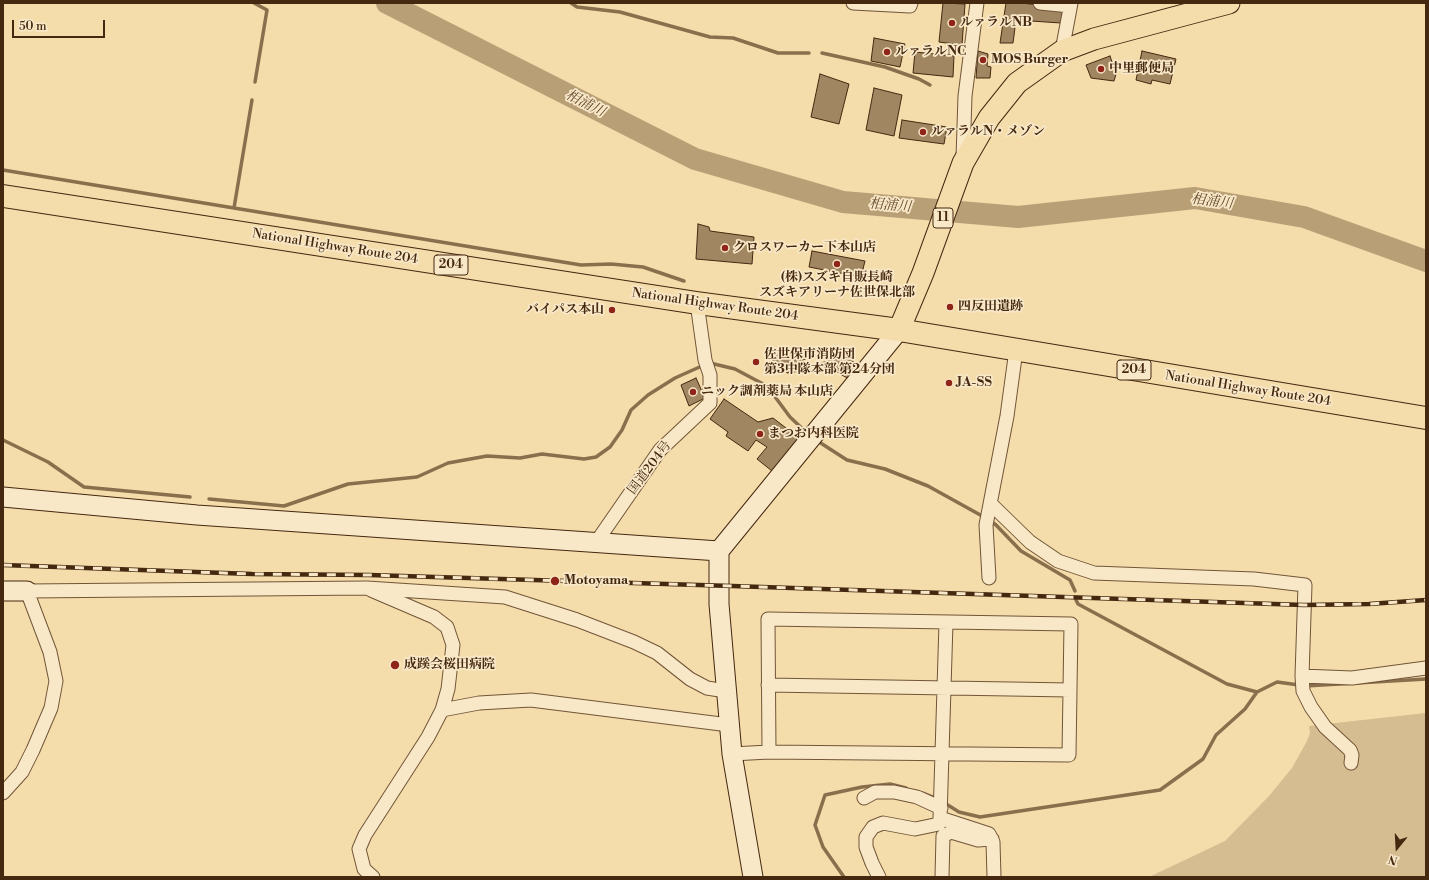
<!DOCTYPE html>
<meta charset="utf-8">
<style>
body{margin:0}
#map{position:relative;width:1429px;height:880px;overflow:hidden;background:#f4dcab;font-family:"Libre Bodoni",serif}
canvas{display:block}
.frame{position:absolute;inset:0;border:4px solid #452810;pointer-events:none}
.north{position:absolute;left:1377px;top:828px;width:40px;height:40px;-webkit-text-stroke:3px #f8e8c8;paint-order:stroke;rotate:198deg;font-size:11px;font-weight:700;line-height:16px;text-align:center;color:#452810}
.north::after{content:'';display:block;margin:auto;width:14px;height:18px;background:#452810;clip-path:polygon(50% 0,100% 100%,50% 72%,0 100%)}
.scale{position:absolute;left:12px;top:20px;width:93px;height:18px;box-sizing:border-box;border:2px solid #452810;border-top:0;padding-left:5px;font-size:12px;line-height:14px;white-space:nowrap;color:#452810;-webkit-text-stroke:3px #f8e8c8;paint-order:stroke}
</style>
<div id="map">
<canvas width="1429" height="880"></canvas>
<div class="frame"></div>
<div class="north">N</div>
<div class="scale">50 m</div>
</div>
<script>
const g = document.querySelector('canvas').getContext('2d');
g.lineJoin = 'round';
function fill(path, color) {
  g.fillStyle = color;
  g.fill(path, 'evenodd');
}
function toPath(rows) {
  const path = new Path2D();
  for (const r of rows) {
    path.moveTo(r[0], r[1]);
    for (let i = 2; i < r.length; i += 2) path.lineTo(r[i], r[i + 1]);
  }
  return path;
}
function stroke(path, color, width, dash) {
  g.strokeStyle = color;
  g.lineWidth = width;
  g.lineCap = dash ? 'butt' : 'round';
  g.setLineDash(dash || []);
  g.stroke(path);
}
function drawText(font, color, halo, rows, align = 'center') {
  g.font = font + ' "Libre Bodoni","Noto Serif JP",serif';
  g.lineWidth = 3.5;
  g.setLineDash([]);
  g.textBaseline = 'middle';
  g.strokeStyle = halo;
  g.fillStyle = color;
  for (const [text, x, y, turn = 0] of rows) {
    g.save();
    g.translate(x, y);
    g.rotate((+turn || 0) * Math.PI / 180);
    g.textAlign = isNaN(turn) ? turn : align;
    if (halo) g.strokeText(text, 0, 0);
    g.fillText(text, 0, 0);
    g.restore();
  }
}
const green = toPath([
 [1426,713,1426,877,1149,877,1225,841,1269,796,1292,768,1307,741,1310,733,1309,726]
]);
const stream = toPath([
 [254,3,267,10,255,82],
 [571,3,577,7,620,12,710,37,733,38,778,53,809,53],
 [822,53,885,67,919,79,930,85],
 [3,170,234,208,252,100],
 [234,208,581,265,611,264,643,267,684,281],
 [710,363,735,369,767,386,790,417,808,434],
 [3,440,48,462,84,487,190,497],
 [816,440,847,460,885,469,928,486,984,517],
 [209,499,284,506,348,484,417,477,448,463,487,456,520,458,542,454,584,459,596,457,610,447,622,430,631,410,648,395,675,378,704,365],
 [989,520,996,525,1021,551,1070,580,1075,591],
 [1076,600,1078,604,1227,684,1257,692],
 [1305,686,1426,679],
 [923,793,938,799],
 [943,802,959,812,980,817,1160,790,1203,759,1216,735,1245,709,1257,692,1277,682,1299,685],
 [844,877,823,847,815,825,825,795,862,787,890,784,906,788]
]);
const river = toPath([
 [387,3,695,159,843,202,1018,217,1195,198,1304,217,1426,261]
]);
const building = toPath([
 [943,3,965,4,962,45,939,42,943,3],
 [1006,3,1022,3,1063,8,1061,23,1016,20,1013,43,1000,43,1006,3],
 [874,38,905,44,900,67,871,61,874,38],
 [978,51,988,54,987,66,991,67,990,78,976,78,978,51],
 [1142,51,1176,59,1170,84,1152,80,1151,84,1136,80,1142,51],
 [915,52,954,56,953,77,913,73,915,52],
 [1110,56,1116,74,1114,81,1091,78,1086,65,1110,56],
 [820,74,849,84,839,124,811,117,820,74],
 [874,88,902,95,894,136,866,130,874,88],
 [902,120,947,127,944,144,899,138,902,120],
 [698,224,709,227,710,231,754,237,752,264,696,259,698,224],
 [812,251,865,261,861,277,809,267,812,251],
 [790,351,791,354,799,353,800,355,806,355,807,358,802,361,803,367,800,368,800,371,787,373,786,371,779,372,778,369,774,369,772,354,790,351],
 [846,355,852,358,852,361,860,366,849,379,821,363,846,356,846,355],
 [696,378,705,398,689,406,681,385,696,378],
 [724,399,758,422,773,418,799,438,772,471,757,459,767,447,756,440,748,451,726,436,728,432,710,419,724,399]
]);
const street = toPath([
 [853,3,910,6,911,3],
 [1040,3,1070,6],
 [1062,51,1071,3],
 [963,158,965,96,977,3],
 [992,505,1030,542,1058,561,1094,573,1254,579,1305,585,1302,676,1352,678,1426,668],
 [595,544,660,450,710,403,710,375,705,360,697,303],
 [989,578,986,525,1007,416,1016,350],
 [371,590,434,617,447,627,453,645,448,689,442,710,428,737,365,835,359,849,364,869,373,877],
 [946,623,940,818,989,834,993,842,994,877],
 [1302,676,1303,691,1311,707,1325,727,1350,750,1352,755,1351,763],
 [768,685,1070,690],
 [442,710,479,703,531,700,729,725],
 [732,754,769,752,1069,755,1071,624,768,619,769,752],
 [3,793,22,772,33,750,51,708,56,681,50,652,27,591,367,588,505,597,577,620,634,642,657,653,690,679,707,688,726,691],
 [864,798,875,792,894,792,917,797,941,808],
 [879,877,872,863,866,847,866,837,873,827,883,823,915,829,939,824,940,818],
 [942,877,943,836,951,832,978,840,992,839]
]);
const secondary = toPath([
 [3,497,197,515,719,551],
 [3,591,27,591],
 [753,877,732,754,719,604,719,551,899,330]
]);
const primary = toPath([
 [899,330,923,273,963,163,989,118,1017,83,1062,51,1094,39,1229,3]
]);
const highway = toPath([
 [3,196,697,303,899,330,1426,418]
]);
const rail = toPath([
 [3,565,252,574,369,575,732,586,1304,605,1369,604,1426,600]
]);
const markers = [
 [952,23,4,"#8f2418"],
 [887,52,4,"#8f2418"],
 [983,60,4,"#8f2418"],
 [1101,69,4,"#8f2418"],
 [923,132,4,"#8f2418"],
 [725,248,4,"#8f2418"],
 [837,264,4,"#8f2418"],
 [950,307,4,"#8f2418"],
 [612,310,4,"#8f2418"],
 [756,362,4,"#8f2418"],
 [949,383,4,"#8f2418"],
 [693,392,4,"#8f2418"],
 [760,434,4,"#8f2418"],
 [555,581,5,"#8f2418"],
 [395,665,5,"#8f2418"]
];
const shields = [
 [943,218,20],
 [451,265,34],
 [1134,370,34]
];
const shieldNames = [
 ["11",943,218],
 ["204",451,265],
 ["204",1134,370]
];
const poiNames = [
 ["ルァラルNB",960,23],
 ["ルァラルNC",895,52],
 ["MOS Burger",991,60],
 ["中里郵便局",1109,69],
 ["ルァラルN・メゾン",931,132],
 ["クロスワーカー下本山店",733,248],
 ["(株)スズキ自販長崎",837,278,"center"],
 ["スズキアリーナ佐世保北部",837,293,"center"],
 ["四反田遺跡",958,307],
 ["バイパス本山",604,310,"right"],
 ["佐世保市消防団",764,355],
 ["第3中隊本部 第24分団",764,370],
 ["JA-SS",957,383],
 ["ニック調剤薬局 本山店",701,392],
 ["まつお内科医院",768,434],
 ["Motoyama",564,581],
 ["成蹊会桜田病院",404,665]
];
const streetNames = [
 ["National Highway Route 204",335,247,9],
 ["National Highway Route 204",715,305,8],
 ["National Highway Route 204",1248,389,9],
 ["国道204号",650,468,-53]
];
const waterNames = [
 ["相浦川",585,104,27],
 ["相浦川",1212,202,7],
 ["相浦川",890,206,5]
];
fill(green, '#d6bd91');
stroke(stream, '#8a6f4d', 3.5);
stroke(river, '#b89f76', 22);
fill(building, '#a08661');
stroke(building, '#452810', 1);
stroke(street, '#715537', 15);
stroke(secondary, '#452810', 21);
stroke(primary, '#452810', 23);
stroke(highway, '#452810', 24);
stroke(street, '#f8e8c8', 13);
stroke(secondary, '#f8e8c8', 19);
stroke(primary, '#f4dcab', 21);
stroke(highway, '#f4dcab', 22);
stroke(rail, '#452810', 4.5);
stroke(rail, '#f8e8c8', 3, [9]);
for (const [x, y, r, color] of markers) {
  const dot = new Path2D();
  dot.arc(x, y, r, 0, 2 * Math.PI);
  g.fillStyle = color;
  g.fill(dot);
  stroke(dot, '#f8e8c8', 1.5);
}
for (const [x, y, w] of shields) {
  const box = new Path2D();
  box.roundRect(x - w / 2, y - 10, w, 20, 3);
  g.fillStyle = '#f8e8c8';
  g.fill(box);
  stroke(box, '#452810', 1);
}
drawText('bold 12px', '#452810', null, shieldNames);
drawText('bold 13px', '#452810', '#f8e8c8', poiNames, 'left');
drawText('13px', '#452810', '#f8e8c8', streetNames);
drawText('italic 14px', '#684c2f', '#f8e8c8', waterNames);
</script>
